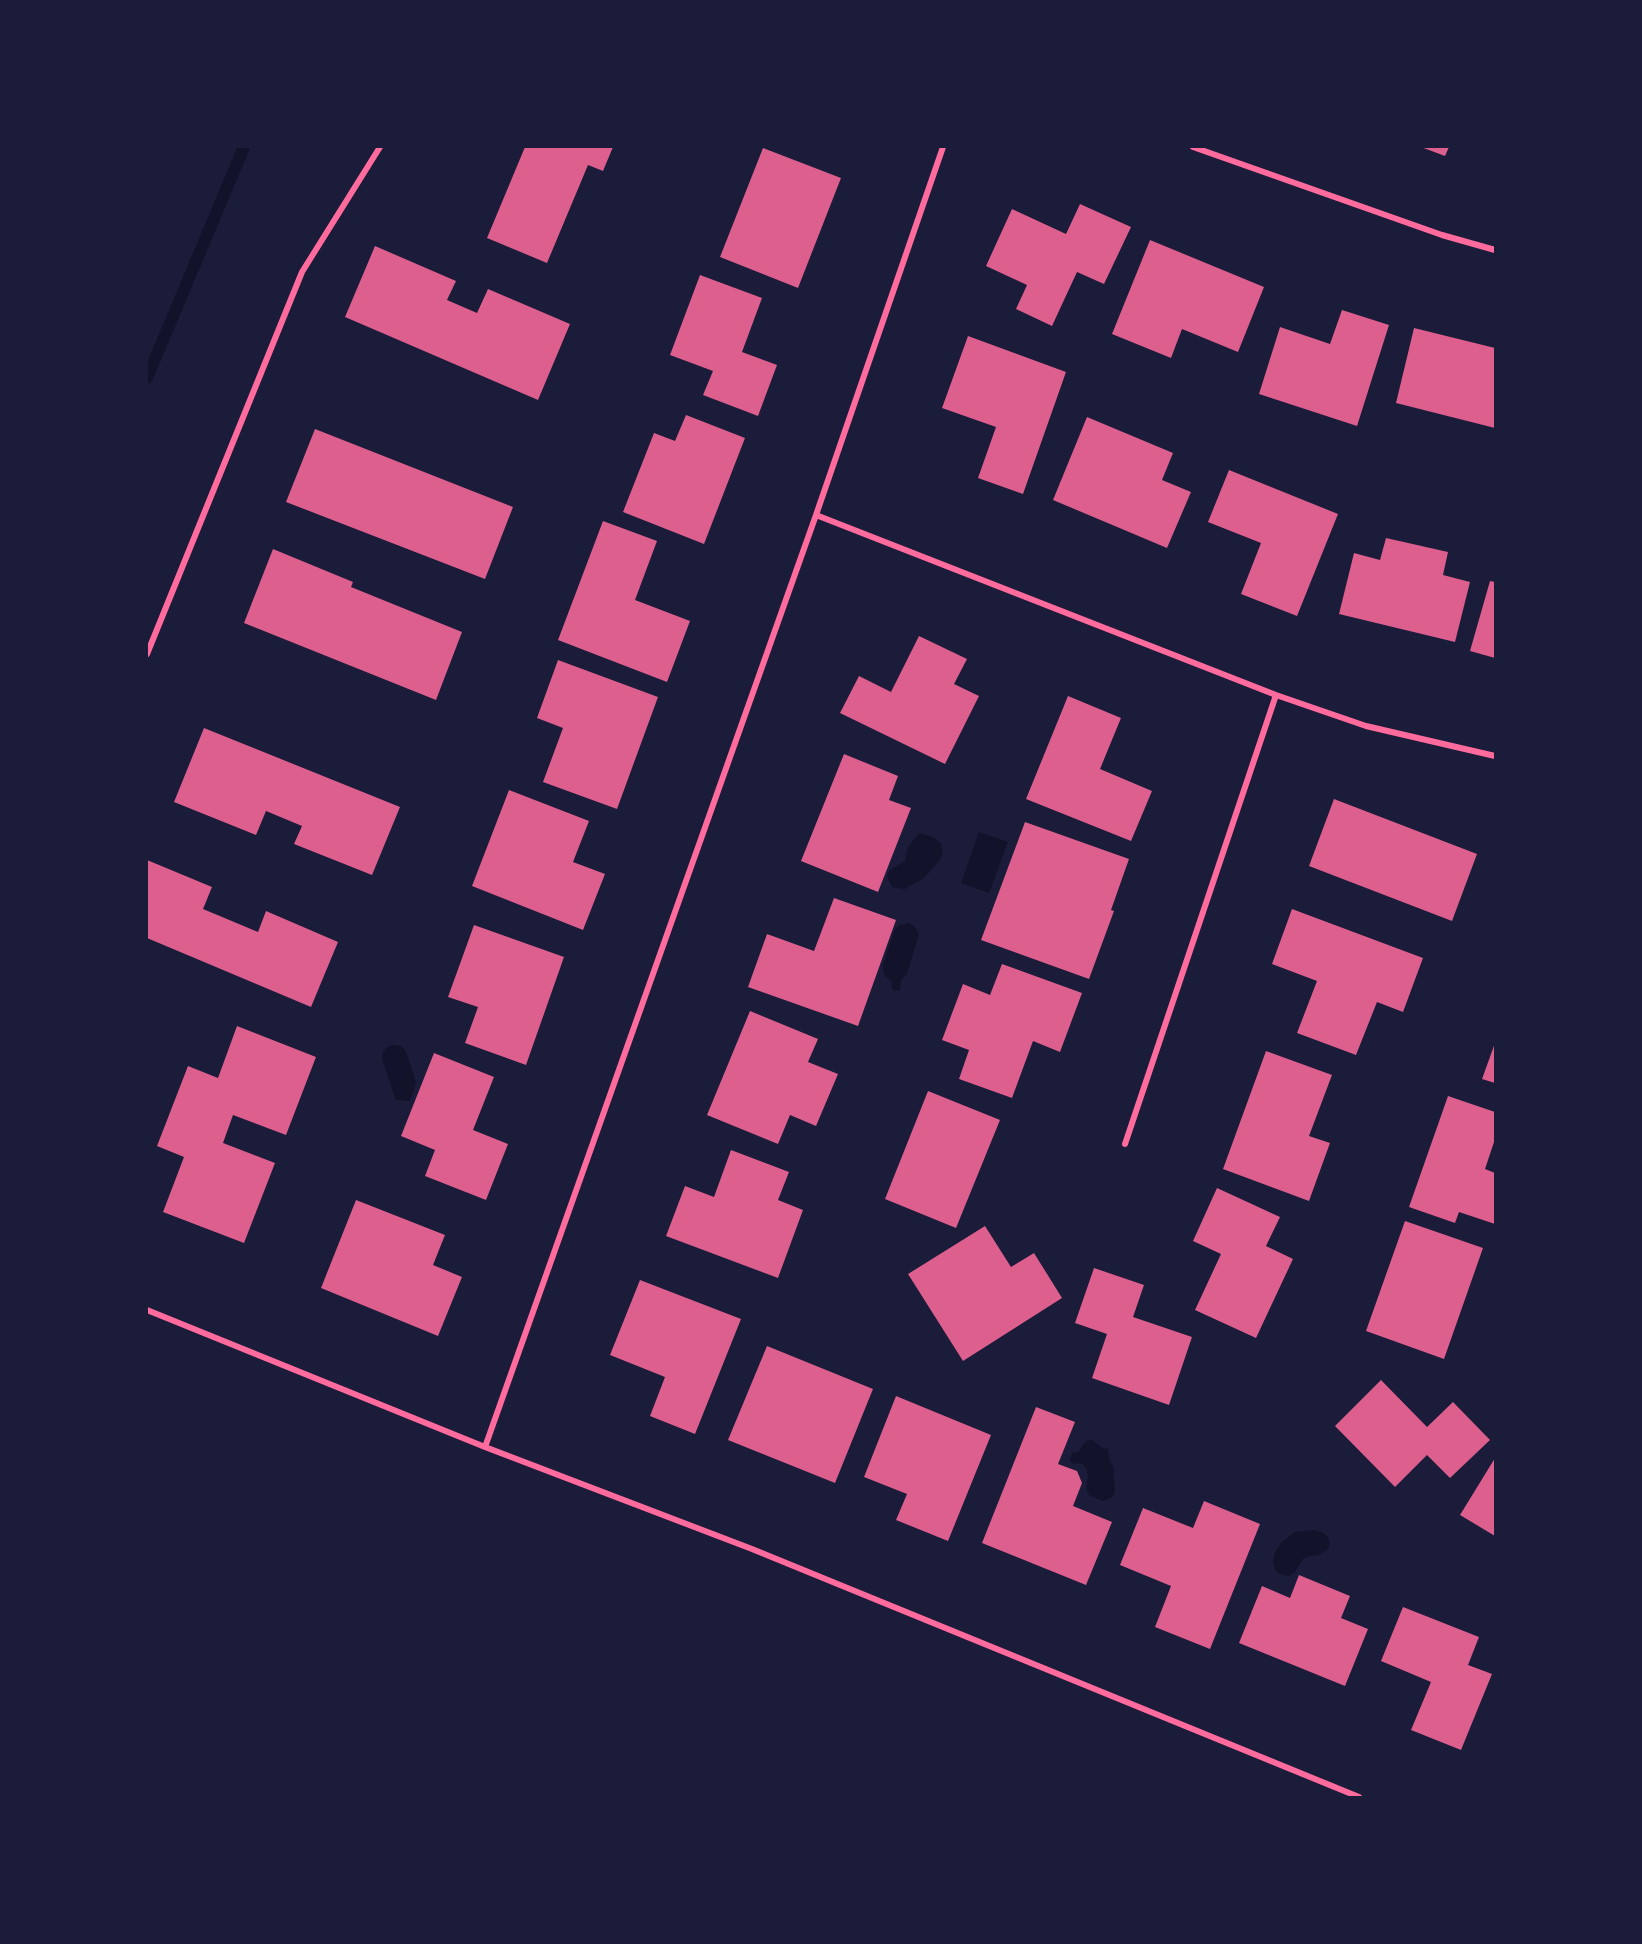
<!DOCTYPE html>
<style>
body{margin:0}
#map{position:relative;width:1642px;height:1944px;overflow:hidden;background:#1b1b3a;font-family:Signika,sans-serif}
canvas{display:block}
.frame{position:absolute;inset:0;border:148px solid #1b1b3a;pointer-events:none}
</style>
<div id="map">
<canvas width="1642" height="1944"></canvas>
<div class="frame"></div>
</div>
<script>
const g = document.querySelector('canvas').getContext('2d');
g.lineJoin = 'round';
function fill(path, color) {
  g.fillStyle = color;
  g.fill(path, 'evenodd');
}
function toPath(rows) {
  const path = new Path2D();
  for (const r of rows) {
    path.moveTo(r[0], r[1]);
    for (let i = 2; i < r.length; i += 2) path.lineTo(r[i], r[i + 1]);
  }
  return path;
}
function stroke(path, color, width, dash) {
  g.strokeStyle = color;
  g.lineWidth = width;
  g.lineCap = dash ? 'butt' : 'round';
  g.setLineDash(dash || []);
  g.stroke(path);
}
const water = toPath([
 [979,832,1008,842,989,893,961,883],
 [919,833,933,837,941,843,943,852,940,860,924,878,905,889,892,887,887,876,890,870,905,861,908,847],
 [908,923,914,926,919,934,907,974,901,980,900,990,895,991,892,988,891,980,885,976,883,970,883,965,894,931,899,925],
 [393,1045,401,1046,406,1051,416,1083,410,1101,396,1100,382,1059,383,1052,387,1047],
 [1092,1440,1104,1449,1108,1448,1109,1459,1113,1466,1115,1492,1111,1498,1103,1501,1089,1495,1086,1488,1088,1475,1086,1468,1081,1463,1074,1464,1070,1461,1072,1453,1078,1452,1086,1441],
 [1315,1530,1322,1532,1327,1536,1330,1542,1328,1549,1318,1555,1309,1556,1303,1559,1294,1573,1288,1576,1277,1573,1273,1564,1275,1552,1281,1543,1295,1532]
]);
const stream = toPath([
 [147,378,244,147]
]);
const building = toPath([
 [525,147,613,147,603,171,588,165,547,263,487,238],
 [1421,147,1449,147,1445,156],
 [763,148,841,178,798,288,720,257],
 [1080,204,1131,227,1104,284,1077,272,1052,326,1016,309,1027,285,986,266,1012,209,1066,234],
 [1150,240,1264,287,1238,352,1182,329,1171,358,1112,334],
 [375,246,456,281,447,300,477,313,488,289,570,324,538,400,345,317],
 [700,275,762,298,742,352,777,365,758,416,703,395,713,371,670,355],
 [1342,310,1389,325,1357,426,1259,394,1280,327,1330,344],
 [1414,328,1495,348,1495,428,1396,403],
 [968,336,1066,372,1023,494,978,478,996,427,942,408],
 [686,415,745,438,704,544,623,512,654,433,675,441],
 [1087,417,1173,453,1162,480,1191,492,1167,548,1053,500],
 [315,429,513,507,485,579,286,502],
 [1229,470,1338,514,1297,616,1241,594,1261,543,1208,522],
 [603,521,657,541,635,600,690,621,667,682,558,640],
 [1386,538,1448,552,1443,575,1470,582,1455,642,1339,614,1354,553,1380,560],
 [273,549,353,582,351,587,462,632,436,700,244,623],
 [1490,581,1495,582,1495,658,1470,651],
 [919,636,967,659,954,684,979,696,945,764,840,713,859,676,891,692],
 [558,660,658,697,617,809,543,782,563,728,537,718],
 [1068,696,1121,718,1100,769,1152,791,1131,841,1026,799],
 [204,728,400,807,372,875,294,844,302,826,266,811,256,835,174,802],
 [844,754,898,776,889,800,911,808,878,892,801,861],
 [509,790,589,821,573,862,605,874,583,930,472,886],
 [1334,799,1477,854,1452,921,1309,866],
 [1025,822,1129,859,1111,910,1114,911,1089,979,981,940],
 [147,860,212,887,203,909,258,932,266,911,338,942,311,1007,147,938],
 [834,898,896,920,858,1026,748,987,767,934,814,951],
 [1292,909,1423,958,1403,1012,1377,1002,1356,1055,1297,1033,1317,981,1272,964],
 [474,925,564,957,526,1065,465,1043,478,1007,448,997],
 [1002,964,1082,993,1060,1052,1033,1041,1012,1098,959,1079,969,1050,942,1040,963,984,990,995],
 [750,1011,818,1039,808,1062,838,1074,816,1126,790,1115,778,1144,707,1115],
 [237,1026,316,1057,286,1135,233,1115,223,1143,275,1163,244,1243,163,1212,184,1157,157,1146,188,1066,218,1078],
 [1495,1043,1495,1083,1482,1079],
 [1266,1051,1332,1075,1309,1136,1330,1143,1309,1201,1223,1169],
 [434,1053,494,1077,473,1130,508,1144,486,1200,425,1176,435,1150,401,1136],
 [928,1091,1000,1120,956,1228,885,1199],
 [1448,1096,1495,1112,1495,1139,1485,1169,1495,1173,1495,1224,1459,1212,1455,1223,1409,1207],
 [731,1150,789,1172,778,1200,803,1210,778,1278,666,1236,685,1186,714,1197],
 [1217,1188,1280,1217,1266,1246,1293,1259,1256,1338,1195,1310,1221,1254,1193,1241],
 [356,1200,445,1235,433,1265,462,1277,438,1336,321,1288],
 [1405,1221,1483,1248,1444,1359,1366,1331],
 [985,1226,1011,1267,1034,1253,1062,1298,963,1361,908,1274],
 [1094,1268,1144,1285,1133,1317,1192,1337,1169,1405,1092,1378,1107,1334,1075,1323],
 [640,1280,741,1319,695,1434,650,1416,665,1377,610,1355],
 [767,1346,873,1389,835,1483,728,1440],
 [1381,1380,1427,1427,1453,1402,1490,1440,1450,1478,1427,1455,1395,1487,1335,1426],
 [896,1396,991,1435,948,1541,896,1520,907,1494,864,1477],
 [1036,1407,1075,1422,1058,1464,1077,1471,1082,1483,1073,1506,1112,1522,1086,1585,982,1543],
 [1495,1458,1495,1536,1460,1515],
 [1204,1501,1260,1524,1210,1649,1155,1627,1171,1586,1120,1565,1143,1508,1193,1528],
 [1299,1575,1350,1596,1341,1618,1368,1629,1345,1686,1239,1643,1262,1586,1290,1598],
 [1403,1607,1479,1637,1468,1665,1492,1674,1461,1750,1411,1730,1431,1682,1381,1661]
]);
const minor = toPath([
 [1193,147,1442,235,1495,250],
 [816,515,1276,695,1366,726,1495,756],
 [147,654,302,272,380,147],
 [1125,1144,1276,695],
 [147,1310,485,1447,752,1549,1359,1797],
 [485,1447,816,515,943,147]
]);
fill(water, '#12122b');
stroke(stream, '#12122b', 12);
fill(building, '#dd5f8e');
stroke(minor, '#ff6b9d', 6);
</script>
